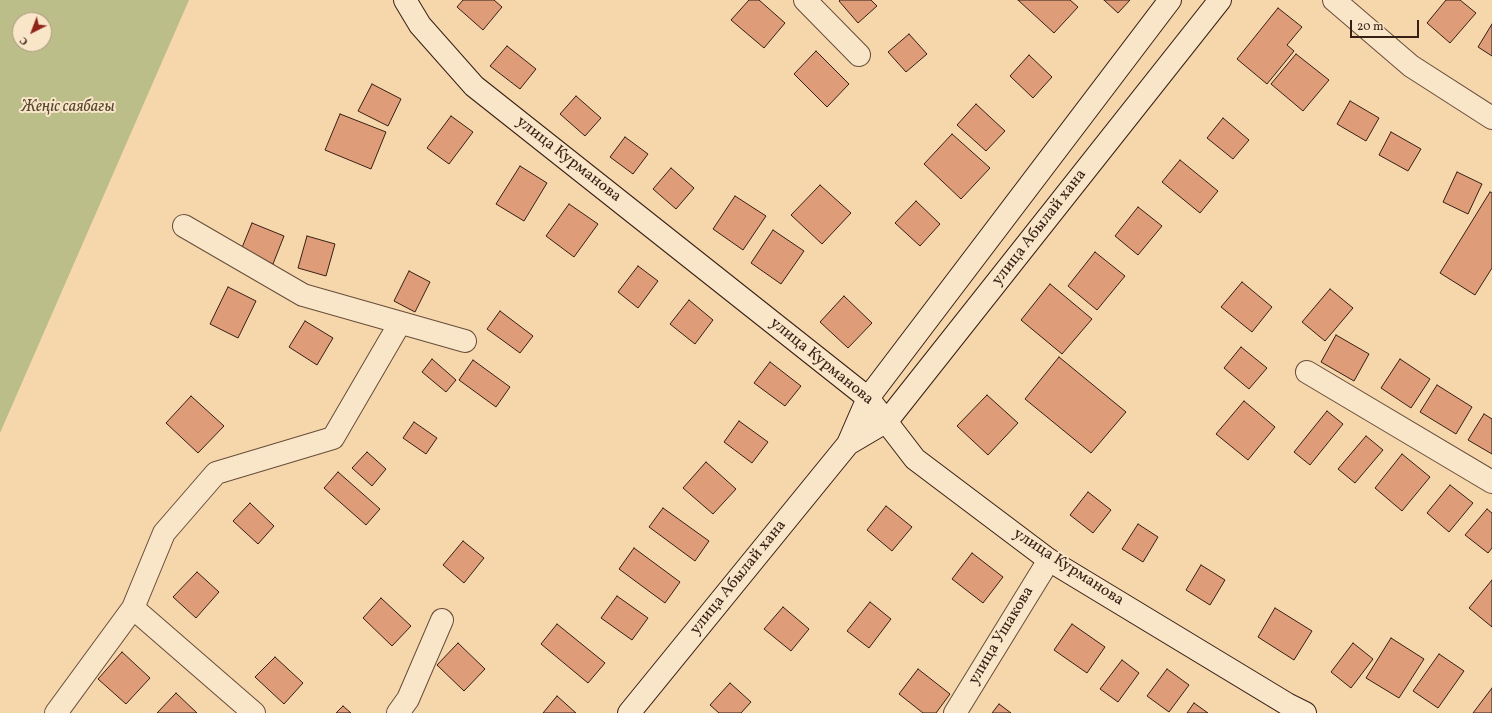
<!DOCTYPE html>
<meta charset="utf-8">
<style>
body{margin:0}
#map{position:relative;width:1492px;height:713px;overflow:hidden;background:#f6d7ab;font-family:Vollkorn,serif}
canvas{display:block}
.north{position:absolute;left:12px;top:12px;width:40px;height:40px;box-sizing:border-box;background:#f9e5c8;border:1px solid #ab9680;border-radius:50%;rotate:222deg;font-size:11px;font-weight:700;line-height:16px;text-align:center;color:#371f15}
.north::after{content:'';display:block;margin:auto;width:14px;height:18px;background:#8f2418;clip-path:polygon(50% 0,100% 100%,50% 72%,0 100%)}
.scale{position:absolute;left:1350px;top:20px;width:69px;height:18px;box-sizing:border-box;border:2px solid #371f15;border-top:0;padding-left:5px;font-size:12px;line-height:14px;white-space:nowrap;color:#371f15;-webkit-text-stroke:3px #f9e5c8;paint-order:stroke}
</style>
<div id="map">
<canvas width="1492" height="713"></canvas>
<div class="north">С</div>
<div class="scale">20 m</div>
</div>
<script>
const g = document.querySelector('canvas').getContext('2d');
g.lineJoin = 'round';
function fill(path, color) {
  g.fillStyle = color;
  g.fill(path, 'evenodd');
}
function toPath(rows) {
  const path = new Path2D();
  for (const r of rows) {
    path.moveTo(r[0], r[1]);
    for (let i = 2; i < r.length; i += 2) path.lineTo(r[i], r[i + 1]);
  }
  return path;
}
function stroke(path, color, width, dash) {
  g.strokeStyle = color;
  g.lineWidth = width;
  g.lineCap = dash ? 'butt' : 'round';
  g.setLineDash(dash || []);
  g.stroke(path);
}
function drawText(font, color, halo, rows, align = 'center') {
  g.font = font + ' Vollkorn,serif';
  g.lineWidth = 4;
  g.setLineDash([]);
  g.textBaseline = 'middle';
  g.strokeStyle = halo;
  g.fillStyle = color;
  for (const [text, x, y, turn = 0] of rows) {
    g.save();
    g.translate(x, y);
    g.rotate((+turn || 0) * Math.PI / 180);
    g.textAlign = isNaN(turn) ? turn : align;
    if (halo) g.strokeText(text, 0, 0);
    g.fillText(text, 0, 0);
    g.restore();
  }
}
const green = toPath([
 [0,0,189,0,0,433],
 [20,20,44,20,44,44,20,44]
]);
const building = toPath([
 [463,0,494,0,502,7,483,30,457,7,463,0],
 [749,0,759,0,785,23,764,48,731,20,749,0],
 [840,0,871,0,877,6,858,23,839,1,840,0],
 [1018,0,1070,0,1078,7,1054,33,1018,0],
 [1104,0,1130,0,1118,13,1104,0],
 [1446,0,1460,0,1476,13,1450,43,1427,23,1446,0],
 [1278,8,1302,27,1287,45,1294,51,1267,84,1237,59,1278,8],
 [1492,24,1492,56,1478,47,1492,24],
 [909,34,927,54,906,72,888,52,909,34],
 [507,46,536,69,520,89,490,66,507,46],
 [816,51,849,84,827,107,794,74,816,51],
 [1296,54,1329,80,1303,111,1271,84,1296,54],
 [1029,55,1052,77,1033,98,1010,76,1029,55],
 [372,84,401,99,388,126,358,111,372,84],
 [576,96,601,118,585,136,560,114,576,96],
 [1350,101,1379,118,1366,141,1337,124,1350,101],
 [976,104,1005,131,986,151,957,125,976,104],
 [340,114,386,132,371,169,325,150,340,114],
 [451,116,473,132,449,164,427,148,451,116],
 [1223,118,1249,140,1233,159,1207,138,1223,118],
 [1391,132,1421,149,1408,171,1379,155,1391,132],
 [952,134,990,168,961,199,924,164,952,134],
 [625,137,648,154,633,174,610,157,625,137],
 [1180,160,1218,191,1200,213,1162,182,1180,160],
 [520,166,547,183,524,221,496,204,520,166],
 [671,168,694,188,676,209,653,189,671,168],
 [1457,172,1482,184,1468,214,1443,202,1457,172],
 [820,185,851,213,822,244,791,215,820,185],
 [1490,192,1492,193,1492,268,1475,295,1440,273,1490,192],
 [735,196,766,216,743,250,713,229,735,196],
 [916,201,940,224,920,246,895,223,916,201],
 [569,204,598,224,574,257,546,236,569,204],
 [1138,207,1162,226,1138,255,1115,236,1138,207],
 [252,223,284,236,273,264,241,250,252,223],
 [773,230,804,251,781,284,751,263,773,230],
 [307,236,335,244,326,276,298,268,307,236],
 [1095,252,1125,276,1097,310,1068,286,1095,252],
 [638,266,658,281,638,308,618,292,638,266],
 [409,271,430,282,415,312,394,301,409,271],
 [1242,282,1272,307,1252,332,1221,307,1242,282],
 [1050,284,1092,319,1062,354,1021,320,1050,284],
 [228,287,256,301,238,338,210,324,228,287],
 [1330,289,1353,308,1325,341,1302,322,1330,289],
 [844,296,872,323,848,348,820,322,844,296],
 [689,300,713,320,695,344,670,324,689,300],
 [500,311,533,336,520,353,487,329,500,311],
 [305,321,333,338,317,365,289,347,305,321],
 [1336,335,1369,354,1354,381,1321,362,1336,335],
 [1241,347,1267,368,1249,389,1224,368,1241,347],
 [1059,357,1126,412,1091,453,1025,399,1059,357],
 [432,359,456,380,446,392,422,372,432,359],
 [1400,359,1430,379,1411,408,1381,388,1400,359],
 [473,360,510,387,496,407,459,380,473,360],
 [770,362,801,386,785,406,754,383,770,362],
 [1437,385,1472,407,1456,434,1420,412,1437,385],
 [987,395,1018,423,988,455,957,426,987,395],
 [191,396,224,426,198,453,166,423,191,396],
 [1244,401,1275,427,1248,460,1216,434,1244,401],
 [1327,411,1343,424,1310,465,1294,452,1327,411],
 [1484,414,1492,419,1492,454,1468,440,1484,414],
 [739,421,768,442,752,463,724,442,739,421],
 [414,422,437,438,426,454,403,438,414,422],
 [1366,436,1383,450,1355,483,1338,469,1366,436],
 [367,452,386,469,372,486,352,468,367,452],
 [1402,454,1430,477,1402,511,1375,488,1402,454],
 [706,462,736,489,713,514,683,488,706,462],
 [338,472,380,509,366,525,324,488,338,472],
 [1450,485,1473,503,1449,532,1427,513,1450,485],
 [1088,492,1111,510,1093,533,1070,515,1088,492],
 [250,503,274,526,258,544,233,521,250,503],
 [886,506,912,527,892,551,867,530,886,506],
 [663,508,709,541,695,561,649,527,663,508],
 [1487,509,1492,513,1492,548,1488,553,1465,535,1487,509],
 [1138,524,1158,537,1143,562,1122,549,1138,524],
 [463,541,484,558,464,583,443,565,463,541],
 [634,548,680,582,665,603,619,569,634,548],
 [972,553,1003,577,983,603,952,579,972,553],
 [1201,565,1225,580,1210,605,1186,590,1201,565],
 [197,572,219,592,196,618,173,597,197,572],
 [1492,580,1492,627,1469,608,1492,580],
 [617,596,648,618,632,640,601,618,617,596],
 [381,598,411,626,392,646,363,618,381,598],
 [870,602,891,619,869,648,847,631,870,602],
 [783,607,809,629,791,651,764,629,783,607],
 [1275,608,1312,631,1294,660,1258,637,1275,608],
 [557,624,605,663,588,683,541,644,557,624],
 [1072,624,1105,647,1087,673,1054,650,1072,624],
 [1391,638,1424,659,1399,698,1366,678,1391,638],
 [458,643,485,669,464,691,437,665,458,643],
 [1353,643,1373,659,1351,688,1331,672,1353,643],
 [122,652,150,678,126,704,98,679,122,652],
 [1439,654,1464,671,1438,708,1413,691,1439,654],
 [275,657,303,683,284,704,255,677,275,657],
 [1122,660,1139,673,1118,702,1100,689,1122,660],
 [918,669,950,694,936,713,923,713,899,694,918,669],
 [1167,669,1189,685,1169,712,1147,696,1167,669],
 [730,683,751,702,741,713,719,713,710,705,730,683],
 [1492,688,1492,713,1473,713,1492,688],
 [176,693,197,713,157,713,176,693],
 [557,696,576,713,543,713,557,696],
 [1194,703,1208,713,1187,713,1194,703],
 [999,704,1011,713,992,713,999,704],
 [343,706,351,713,336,713,343,706]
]);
const street = toPath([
 [805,0,859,55],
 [1334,0,1411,66,1492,118],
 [184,226,303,295,465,341],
 [1307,372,1492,482],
 [133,608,254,713],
 [56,713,133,608,164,533,216,473,333,438,400,323],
 [398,713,408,699,442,620],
 [955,713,1049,560]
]);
const secondary = toPath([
 [405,0,420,25,474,86,868,398,915,459,1049,560,1287,704,1305,713],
 [848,444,887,421,1220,0],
 [629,713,848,444,868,398,1170,0]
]);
const parkNames = [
 ["Жеңіс саябағы",68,108]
];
const streetNames = [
 ["улица Курманова",568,160,38],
 ["улица Абылай хана",1040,228,-52],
 ["улица Курманова",821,362,39],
 ["улица Курманова",1068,568,33],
 ["улица Абылай хана",739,578,-51],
 ["улица Ушакова",1002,636,-59]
];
fill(green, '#bcbe89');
fill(building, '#de9d78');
stroke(building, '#371f15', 1);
stroke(street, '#674d3a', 24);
stroke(secondary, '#371f15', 24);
stroke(street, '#f9e5c8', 22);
stroke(secondary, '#f9e5c8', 22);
drawText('italic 16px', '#584732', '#f9e5c8', parkNames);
drawText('16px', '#371f15', '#f9e5c8', streetNames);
</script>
